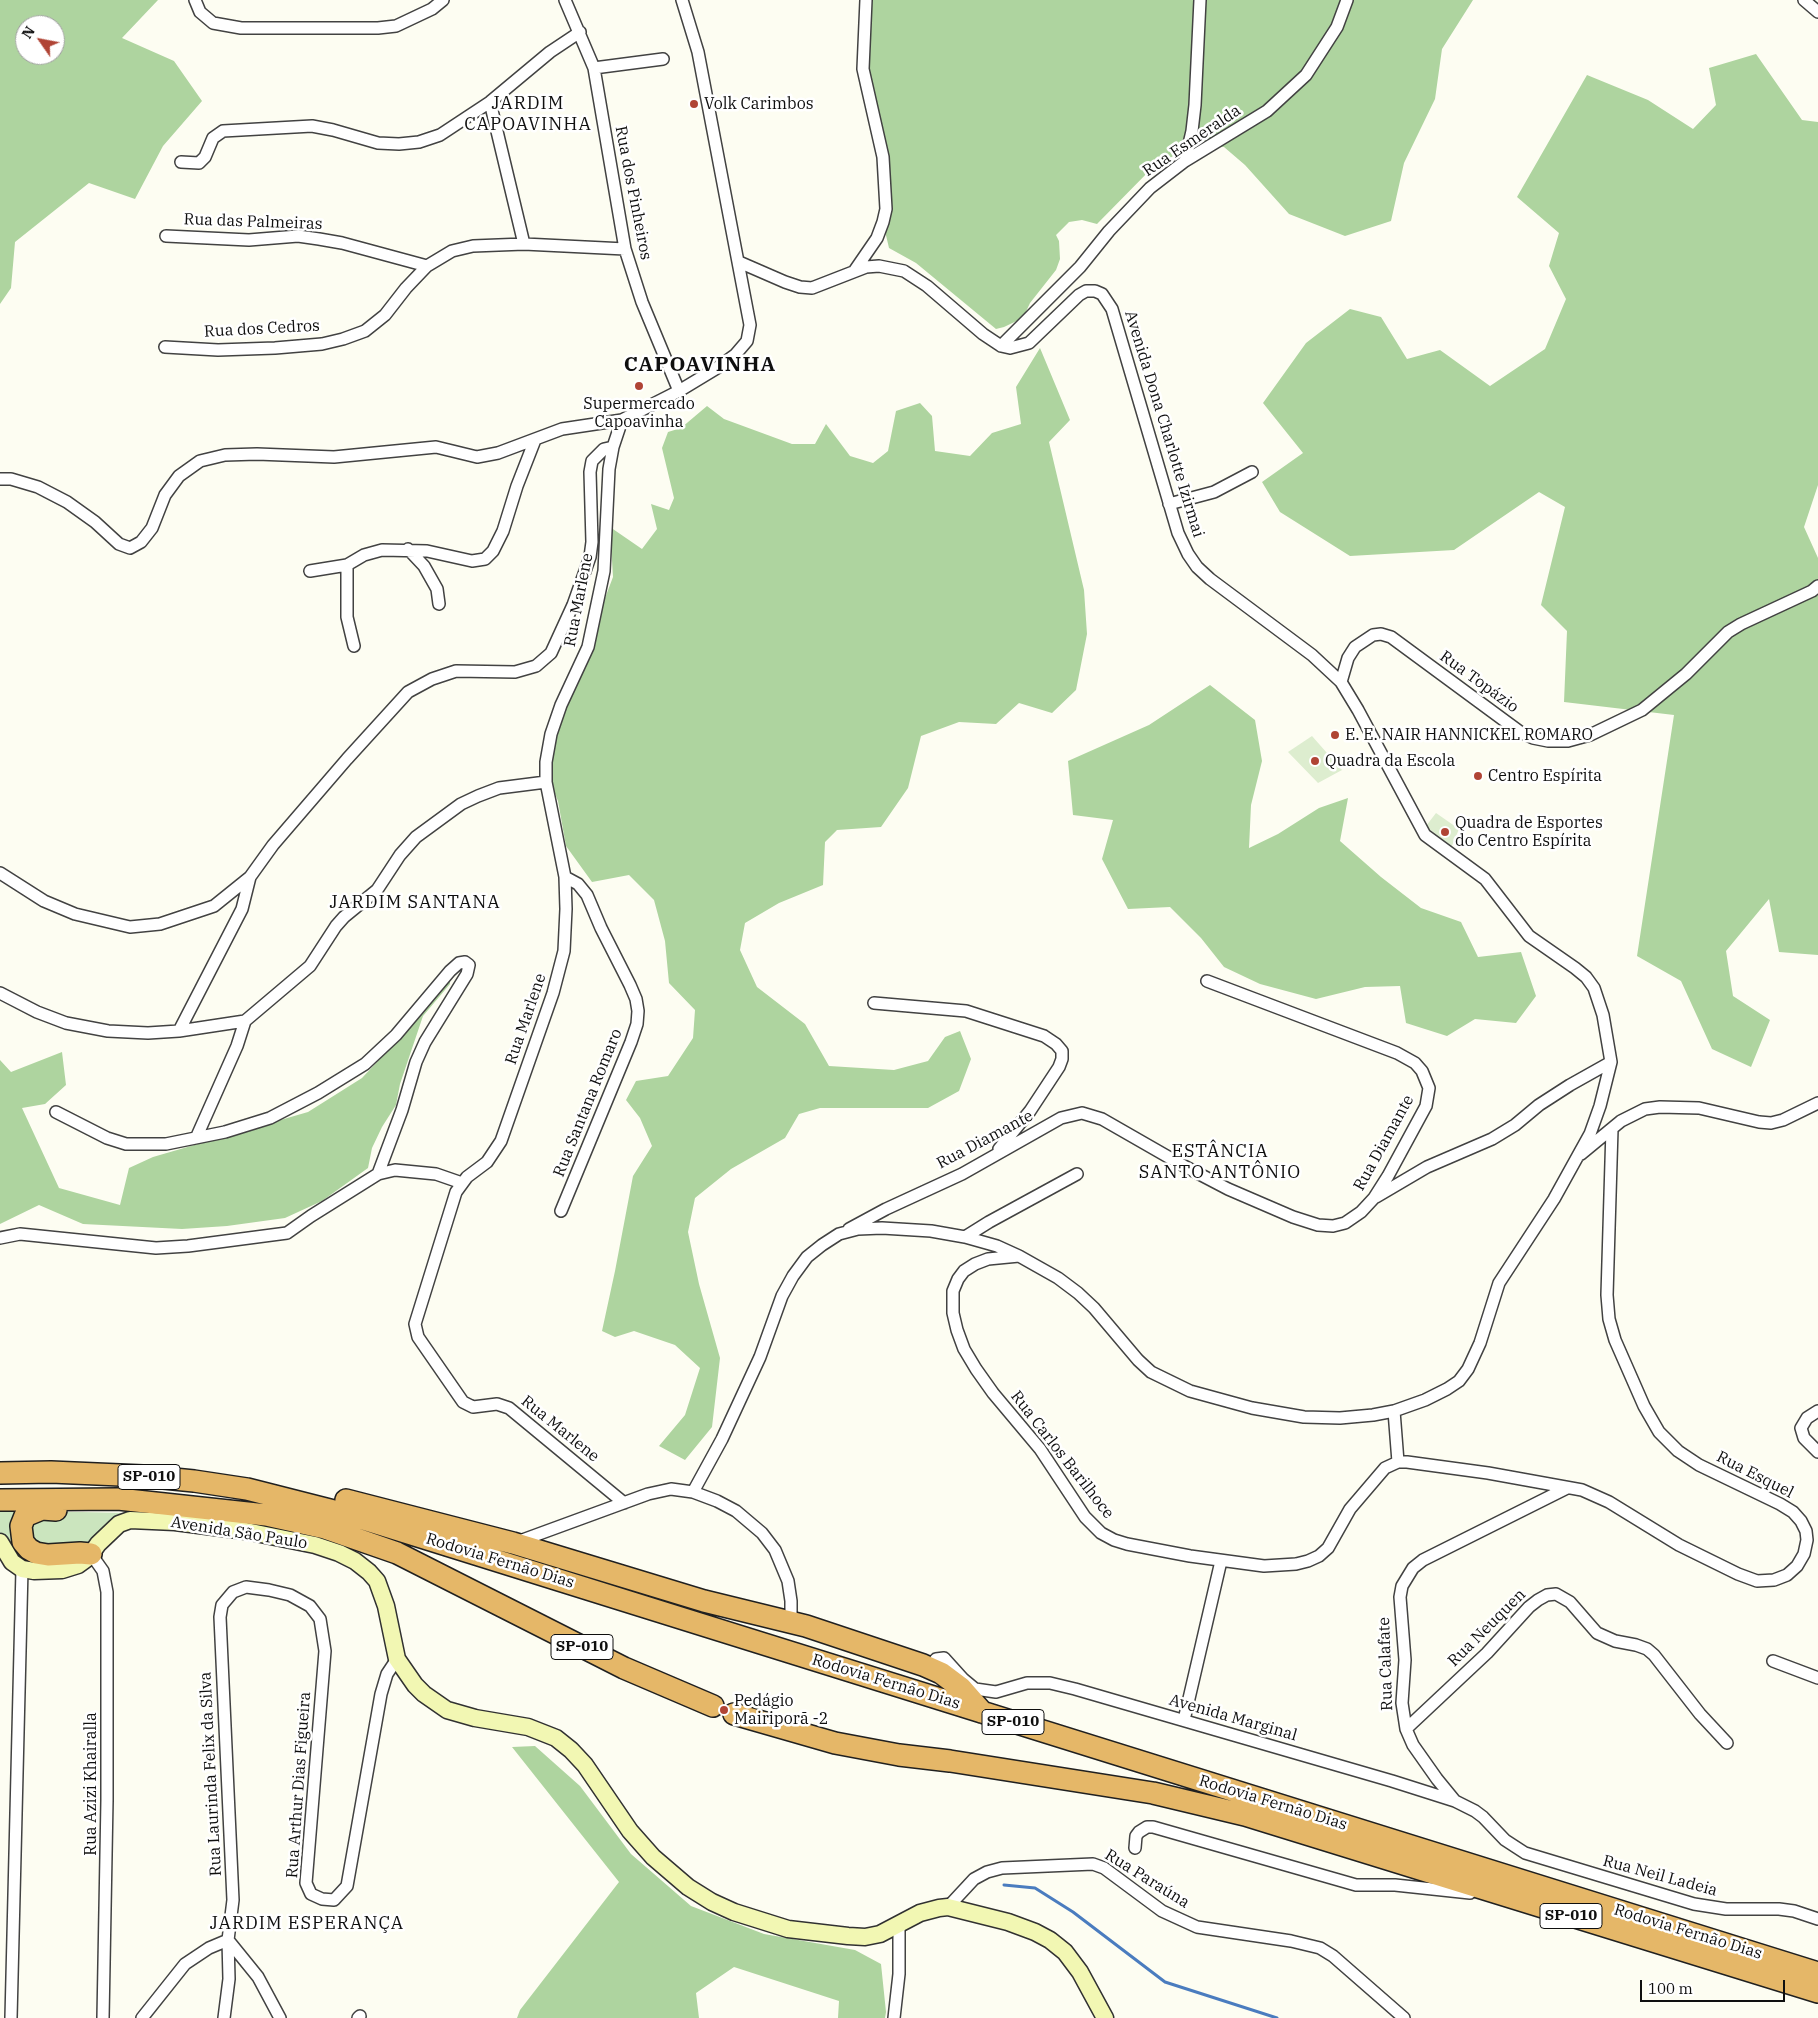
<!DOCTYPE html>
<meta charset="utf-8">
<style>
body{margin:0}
#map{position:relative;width:1818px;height:2018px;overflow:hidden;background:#fdfdf2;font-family:"IBM Plex Serif",serif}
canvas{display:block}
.north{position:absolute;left:15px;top:15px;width:50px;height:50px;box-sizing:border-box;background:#fff;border:1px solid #9f9f9f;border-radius:50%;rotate:303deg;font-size:14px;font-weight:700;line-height:20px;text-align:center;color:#0f0f0f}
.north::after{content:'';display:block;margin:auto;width:18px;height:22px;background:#b04435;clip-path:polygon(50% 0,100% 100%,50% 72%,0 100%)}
.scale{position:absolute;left:1640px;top:1980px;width:145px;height:22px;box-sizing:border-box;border:2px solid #0f0f0f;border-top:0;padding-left:6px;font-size:15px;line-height:18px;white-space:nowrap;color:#0f0f0f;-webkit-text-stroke:4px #fff;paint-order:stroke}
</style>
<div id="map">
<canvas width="1818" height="2018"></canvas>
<div class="north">N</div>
<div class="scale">100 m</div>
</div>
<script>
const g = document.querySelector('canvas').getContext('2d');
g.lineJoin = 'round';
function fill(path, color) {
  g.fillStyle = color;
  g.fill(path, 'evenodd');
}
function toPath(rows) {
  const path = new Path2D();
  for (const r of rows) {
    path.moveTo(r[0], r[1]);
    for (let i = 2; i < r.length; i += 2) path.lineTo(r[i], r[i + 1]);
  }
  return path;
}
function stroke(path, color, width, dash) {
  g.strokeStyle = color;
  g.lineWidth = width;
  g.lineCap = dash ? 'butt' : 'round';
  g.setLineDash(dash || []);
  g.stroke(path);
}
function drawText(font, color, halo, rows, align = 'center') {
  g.font = font + ' "IBM Plex Serif",serif';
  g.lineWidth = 5;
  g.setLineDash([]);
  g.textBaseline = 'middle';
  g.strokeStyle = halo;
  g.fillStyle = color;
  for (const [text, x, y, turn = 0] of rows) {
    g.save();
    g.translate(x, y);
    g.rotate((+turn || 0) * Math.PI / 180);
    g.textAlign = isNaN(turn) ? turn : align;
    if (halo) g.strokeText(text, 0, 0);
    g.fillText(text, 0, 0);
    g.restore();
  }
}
const green = toPath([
 [0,1506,24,1507,37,1565,21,1560,5,1539,0,1532],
 [44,1512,82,1512,122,1513,114,1518,86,1544,38,1548,27,1525]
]);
const forest = toPath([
 [0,0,158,0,122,38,174,61,202,101,163,146,135,199,89,183,15,242,11,288,0,304],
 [25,25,55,25,55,55,25,55],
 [870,0,1473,0,1442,49,1435,99,1404,163,1391,221,1345,236,1289,214,1245,165,1224,147,1199,145,1156,164,1097,224,1082,220,1069,222,1056,235,1059,241,1060,259,1056,270,1030,303,1023,318,1004,327,996,329,916,263,889,248,885,231,888,189,865,66],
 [1756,54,1802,120,1818,122,1818,485,1804,527,1818,558,1818,955,1779,952,1769,899,1726,951,1733,996,1770,1020,1751,1067,1712,1049,1681,981,1637,956,1674,715,1564,702,1567,631,1541,605,1565,507,1539,492,1454,550,1350,556,1280,512,1262,482,1303,453,1263,403,1306,343,1350,309,1381,317,1407,359,1440,350,1490,386,1545,349,1566,299,1549,266,1559,233,1517,197,1587,75,1648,100,1693,129,1716,105,1709,68],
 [1040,348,1070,420,1049,442,1084,590,1087,634,1076,690,1052,713,1019,703,996,724,959,722,921,736,908,788,881,827,837,830,825,842,823,885,779,903,745,923,740,950,757,987,805,1024,829,1066,894,1070,928,1061,945,1037,960,1031,971,1059,959,1091,928,1108,820,1108,799,1114,785,1138,731,1169,695,1198,688,1232,699,1284,720,1358,712,1427,685,1460,659,1446,685,1415,700,1368,675,1345,634,1331,615,1337,602,1331,615,1271,633,1176,652,1146,640,1118,626,1100,636,1081,668,1076,693,1038,695,1010,669,983,665,941,654,900,629,875,592,882,566,846,558,801,549,779,556,728,562,708,576,687,594,645,599,614,613,577,610,527,642,549,657,529,651,504,669,510,674,498,662,448,668,432,681,428,707,406,724,419,792,444,815,444,826,424,850,456,873,463,888,451,896,411,920,403,932,416,935,451,970,456,992,433,1021,424,1016,387],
 [1210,685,1255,720,1262,761,1251,805,1249,848,1278,834,1319,808,1348,798,1340,841,1381,877,1421,908,1461,922,1478,957,1521,952,1536,996,1516,1023,1475,1019,1447,1036,1406,1023,1400,986,1365,987,1316,999,1260,984,1224,967,1201,938,1170,907,1128,909,1102,859,1113,820,1073,815,1068,761,1149,725],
 [450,978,450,984,423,1016,400,1084,396,1105,382,1127,372,1148,368,1168,322,1201,285,1218,227,1226,182,1229,83,1224,39,1205,0,1224,0,1060,11,1072,62,1052,66,1085,45,1104,22,1108,59,1188,120,1205,129,1168,153,1157,308,1112,362,1078,395,1043],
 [535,1746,580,1786,631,1854,691,1906,764,1934,855,1950,881,1964,886,2012,885,2018,838,2018,839,2001,734,1967,696,1993,699,2018,517,2018,520,2010,619,1882,512,1747]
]);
const pitch = toPath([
 [1312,736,1342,770,1318,783,1288,752],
 [1436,813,1459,829,1451,848,1426,826]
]);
const stream = toPath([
 [1004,1885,1035,1888,1073,1912,1165,1982,1277,2018]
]);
const street = toPath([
 [195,0,200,12,213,23,241,28,378,28,396,26,432,9,443,0],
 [565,0,594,68,625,249,642,302,679,391],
 [1804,0,1818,12],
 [594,68,663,59],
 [490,102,524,244],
 [1185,161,1192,131,1195,105,1200,0],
 [181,162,199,163,205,157,213,138,223,131,312,126,333,130,378,143,399,144,419,142,440,135,490,102,550,52,580,32],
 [166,236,249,240,298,236,319,239,342,243,427,266],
 [855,270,877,238,883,222,886,209,883,157,863,69,866,0],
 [1001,346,1080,267,1109,231,1150,188,1185,161,1267,111,1306,75,1337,27,1347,0],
 [165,347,218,350,275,348,322,344,343,339,365,331,385,315,406,288,427,266,452,251,473,246,524,244,625,249],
 [622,420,613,447,609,469,604,571,588,647,561,705,551,734,546,762,546,782,565,877,566,909,564,951,553,993,501,1141,487,1162,467,1177,456,1192,415,1324,418,1337,463,1402,473,1407,497,1404,509,1408,624,1503],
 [0,479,11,479,38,487,67,502,95,522,119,544,130,548,141,542,152,528,165,495,179,476,200,461,225,455,257,454,334,457,436,447,477,457,498,453,562,429,622,420,679,391,717,368,735,355,747,341,750,325,698,52,682,0],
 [1169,504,1214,492,1252,472],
 [408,549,424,566,437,589,439,604],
 [347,565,347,617,354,646],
 [310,571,347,565,364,555,382,550,427,551,472,561,485,559,493,551,503,531,517,486,535,440],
 [1341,682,1348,658,1355,647,1373,635,1381,634,1391,637,1520,732,1533,738,1548,741,1568,741,1590,735,1642,710,1686,674,1728,632,1741,624,1812,591,1818,586],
 [0,873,44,901,75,914,130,927,160,924,214,906,250,877,273,845,347,759,408,692,432,679,456,671,515,672,536,666,551,653,573,605,590,557,592,542,590,472,592,461,604,449,613,447],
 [0,993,37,1012,66,1023,108,1031,148,1033,179,1031,245,1021,310,966,336,926,344,917,377,890,400,855,416,837,461,804,478,796,499,788,546,782],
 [874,1003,966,1011,1044,1036,1056,1044,1062,1051,1062,1059,1059,1067,1030,1111,999,1149],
 [179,1031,242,909,250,877],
 [56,1112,107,1138,126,1144,166,1144,225,1132,270,1118,318,1093,365,1064,396,1035,450,971,459,963,465,962,469,965,467,974,425,1042,416,1062,402,1110,378,1174],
 [197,1136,237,1046,245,1021],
 [1581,1154,1621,1121,1645,1109,1660,1107,1699,1108,1759,1122,1771,1123,1783,1120,1818,1103],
 [1376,1197,1427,1167,1492,1139,1515,1125,1539,1105,1570,1085,1611,1062],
 [561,1211,631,1042,637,1024,638,1011,636,999,630,985,601,928,587,895,578,884,565,877],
 [849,1229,886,1209,962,1174,1061,1118,1082,1113,1102,1119,1184,1166,1228,1189,1293,1217,1318,1225,1333,1226,1345,1223,1361,1212,1374,1198,1388,1176,1426,1106,1429,1088,1422,1071,1415,1063,1397,1053,1207,981],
 [965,1237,989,1222,1077,1174],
 [0,1238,20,1234,156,1248,188,1246,287,1233,311,1216,378,1174,395,1170,436,1174,462,1183],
 [1019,1256,988,1259,975,1264,964,1271,958,1279,953,1291,953,1313,957,1330,964,1349,976,1369,993,1393,1040,1449,1085,1517,1101,1533,1114,1540,1127,1544,1190,1556,1264,1566,1296,1564,1308,1561,1319,1556,1328,1548,1350,1509,1385,1468,1398,1462,1407,1462,1488,1473,1582,1490,1609,1502,1679,1545,1738,1574,1757,1581,1774,1580,1787,1575,1797,1566,1804,1554,1807,1540,1806,1531,1801,1521,1793,1512,1780,1504,1699,1465,1678,1451,1659,1432,1644,1406,1615,1340,1609,1319,1607,1295,1612,1129],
 [1394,1411,1398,1462],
 [1818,1411,1807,1418,1801,1428,1804,1438,1818,1452],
 [693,1492,722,1439,760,1357,782,1296,793,1276,807,1257,822,1245,839,1234,858,1229,882,1228,931,1231,965,1237,997,1246,1019,1256,1058,1278,1078,1293,1094,1308,1138,1360,1151,1372,1190,1391,1252,1408,1304,1417,1340,1418,1373,1415,1394,1411,1425,1400,1447,1389,1459,1381,1468,1369,1480,1343,1499,1283,1554,1199,1590,1134,1600,1106,1611,1062,1603,1015,1594,988,1586,977,1575,968,1529,936,1485,879,1425,835,1358,710,1341,682,1312,655,1210,579,1197,567,1188,554,1178,533,1112,309,1102,294,1095,291,1086,291,1079,295,1029,343,1010,348,1001,346,983,334,927,286,904,271,879,266,866,267,812,288,800,287,785,282,739,262],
 [517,1542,648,1494,671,1489,693,1492,717,1501,736,1511,762,1533,775,1550,788,1581,791,1601,791,1622],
 [91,1554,103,1571,107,1592,107,1800,103,2018],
 [1773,1661,1818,1678],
 [929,1668,936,1659,944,1658,963,1679,975,1689,996,1692,1027,1683,1050,1683,1075,1689,1392,1781,1455,1801,1475,1811,1483,1817,1505,1840,1525,1853,1694,1904,1726,1909,1779,1909,1794,1911,1818,1919],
 [1184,1720,1221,1561],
 [1406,1729,1487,1653,1529,1607,1538,1600,1547,1595,1556,1594,1570,1602,1597,1633,1615,1641,1636,1645,1647,1649,1654,1655,1700,1714,1727,1743],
 [1455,1801,1437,1779,1413,1745,1406,1729,1402,1703,1405,1660,1400,1597,1402,1586,1413,1568,1423,1560,1567,1488],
 [1135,1848,1136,1836,1139,1832,1147,1827,1153,1827,1356,1885,1395,1885,1470,1893],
 [948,1907,974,1879,987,1872,1002,1868,1093,1864,1104,1868,1162,1911,1197,1927,1291,1941,1320,1948,1333,1956,1404,2018],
 [11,2018,22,1569],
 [142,2018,185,1964,209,1948,228,1940,258,1977,280,2018],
 [224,2018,229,1979,228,1940,233,1900,220,1617,222,1605,233,1592,246,1587,269,1590,290,1595,310,1606,320,1619,325,1651,306,1883,311,1894,322,1899,334,1900,347,1886,381,1694,387,1674,397,1659],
 [358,2018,360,2016],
 [894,2018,899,1974,899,1924]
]);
const secondary = toPath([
 [0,1542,12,1562,22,1569,34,1571,62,1570,78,1565,89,1557,98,1544,119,1524,130,1520,175,1522,246,1531,315,1545,339,1553,355,1561,369,1572,377,1581,386,1606,397,1659,415,1685,424,1694,447,1710,475,1718,528,1727,556,1738,571,1750,585,1765,630,1831,653,1857,688,1887,712,1902,734,1912,788,1929,848,1936,865,1937,880,1934,920,1913,939,1908,948,1907,1008,1922,1035,1932,1050,1940,1065,1952,1080,1972,1105,2018]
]);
const highway = toPath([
 [0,1473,51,1472,143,1476,194,1481,247,1489,357,1517,1818,1973],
 [0,1500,118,1499,266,1515,325,1528,397,1553,624,1668,713,1706],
 [346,1500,513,1543,704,1601,806,1626,923,1665,941,1673,961,1688,982,1712],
 [56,1510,42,1509,25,1516,21,1526,23,1542,29,1549,36,1553,48,1555,80,1553,91,1554],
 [734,1714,835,1743,899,1755,950,1761,1153,1793,1245,1815,1818,1992]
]);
const markers = [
 [694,104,5,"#b04435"],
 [639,386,5,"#b04435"],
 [1335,735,5,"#b04435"],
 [1315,761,5,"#b04435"],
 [1478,776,5,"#b04435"],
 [1445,832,5,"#b04435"],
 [724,1710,5,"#b04435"]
];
const shields = [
 [149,1477,62],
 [582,1647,62],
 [1013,1722,62],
 [1571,1916,62]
];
const shieldNames = [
 ["SP-010",149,1477],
 ["SP-010",582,1647],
 ["SP-010",1013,1722],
 ["SP-010",1571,1916]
];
const poiNames = [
 ["Volk Carimbos",704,104],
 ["Supermercado",639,404,"center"],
 ["Capoavinha",639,422,"center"],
 ["E. E. NAIR HANNICKEL ROMARO",1345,735],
 ["Quadra da Escola",1325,761],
 ["Centro Espírita",1488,776],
 ["Quadra de Esportes",1455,823],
 ["do Centro Espírita",1455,841],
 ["Pedágio",734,1701],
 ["Mairiporã -2",734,1719]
];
const streetNames = [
 ["Rua Esmeralda",1192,141,-34],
 ["Rua dos Pinheiros",633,193,79],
 ["Rua das Palmeiras",253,222,2],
 ["Rua dos Cedros",262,329,-3],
 ["Avenida Dona Charlotte Izirmai",1164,424,73],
 ["Rua Marlene",579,600,-79],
 ["Rua Topázio",1479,682,36],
 ["Rua Marlene",526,1019,-71],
 ["Rua Santana Romaro",588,1103,-68],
 ["Rua Diamante",985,1140,-28],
 ["Rua Diamante",1384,1143,-61],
 ["Rua Marlene",560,1429,39],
 ["Rua Carlos Barilhoce",1062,1455,52],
 ["Rua Esquel",1755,1475,27],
 ["Avenida São Paulo",239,1533,9],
 ["Rodovia Fernão Dias",500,1561,17],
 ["Rua Neuquen",1487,1628,-45],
 ["Rua Calafate",1386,1664,-92],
 ["Rodovia Fernão Dias",886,1682,17],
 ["Avenida Marginal",1233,1718,16],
 ["Rua Laurinda Felix da Silva",211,1774,-93],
 ["Rua Azizi Khairalla",91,1784,-90],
 ["Rua Arthur Dias Figueira",299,1785,-86],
 ["Rodovia Fernão Dias",1273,1803,17],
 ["Rua Neil Ladeia",1660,1876,15],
 ["Rua Paraúna",1147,1879,32],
 ["Rodovia Fernão Dias",1688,1932,17]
];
const neighbourhoodNames = [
 ["JARDIM",528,104],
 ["CAPOAVINHA",528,125],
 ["JARDIM SANTANA",415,903],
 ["ESTÂNCIA",1220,1152],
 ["SANTO ANTÔNIO",1220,1173],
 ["JARDIM ESPERANÇA",307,1924]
];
const districtNames = [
 ["CAPOAVINHA",700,365]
];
fill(green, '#cbe5be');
fill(forest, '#aed49f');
fill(pitch, '#ddedcf');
stroke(stream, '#4a7cbf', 3);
stroke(street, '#424242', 14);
stroke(secondary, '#313131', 19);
stroke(highway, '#202020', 24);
stroke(street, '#fff', 11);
stroke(secondary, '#f2f7b3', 16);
stroke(highway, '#e5b768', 21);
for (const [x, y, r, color] of markers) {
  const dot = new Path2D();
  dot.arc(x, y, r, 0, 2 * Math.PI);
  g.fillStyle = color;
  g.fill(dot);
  stroke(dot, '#fff', 2);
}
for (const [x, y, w] of shields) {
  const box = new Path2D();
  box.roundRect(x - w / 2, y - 12.5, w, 25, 4);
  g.fillStyle = '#fff';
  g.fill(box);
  stroke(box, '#0f0f0f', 1);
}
drawText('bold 15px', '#0f0f0f', null, shieldNames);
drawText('16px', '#0f0f0f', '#fff', poiNames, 'left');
drawText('16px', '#0f0f0f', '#fff', streetNames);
g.letterSpacing = '1px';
drawText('18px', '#0f0f0f', '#fff', neighbourhoodNames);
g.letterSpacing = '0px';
g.letterSpacing = '1px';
drawText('bold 21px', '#0f0f0f', '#fff', districtNames);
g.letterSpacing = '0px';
</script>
